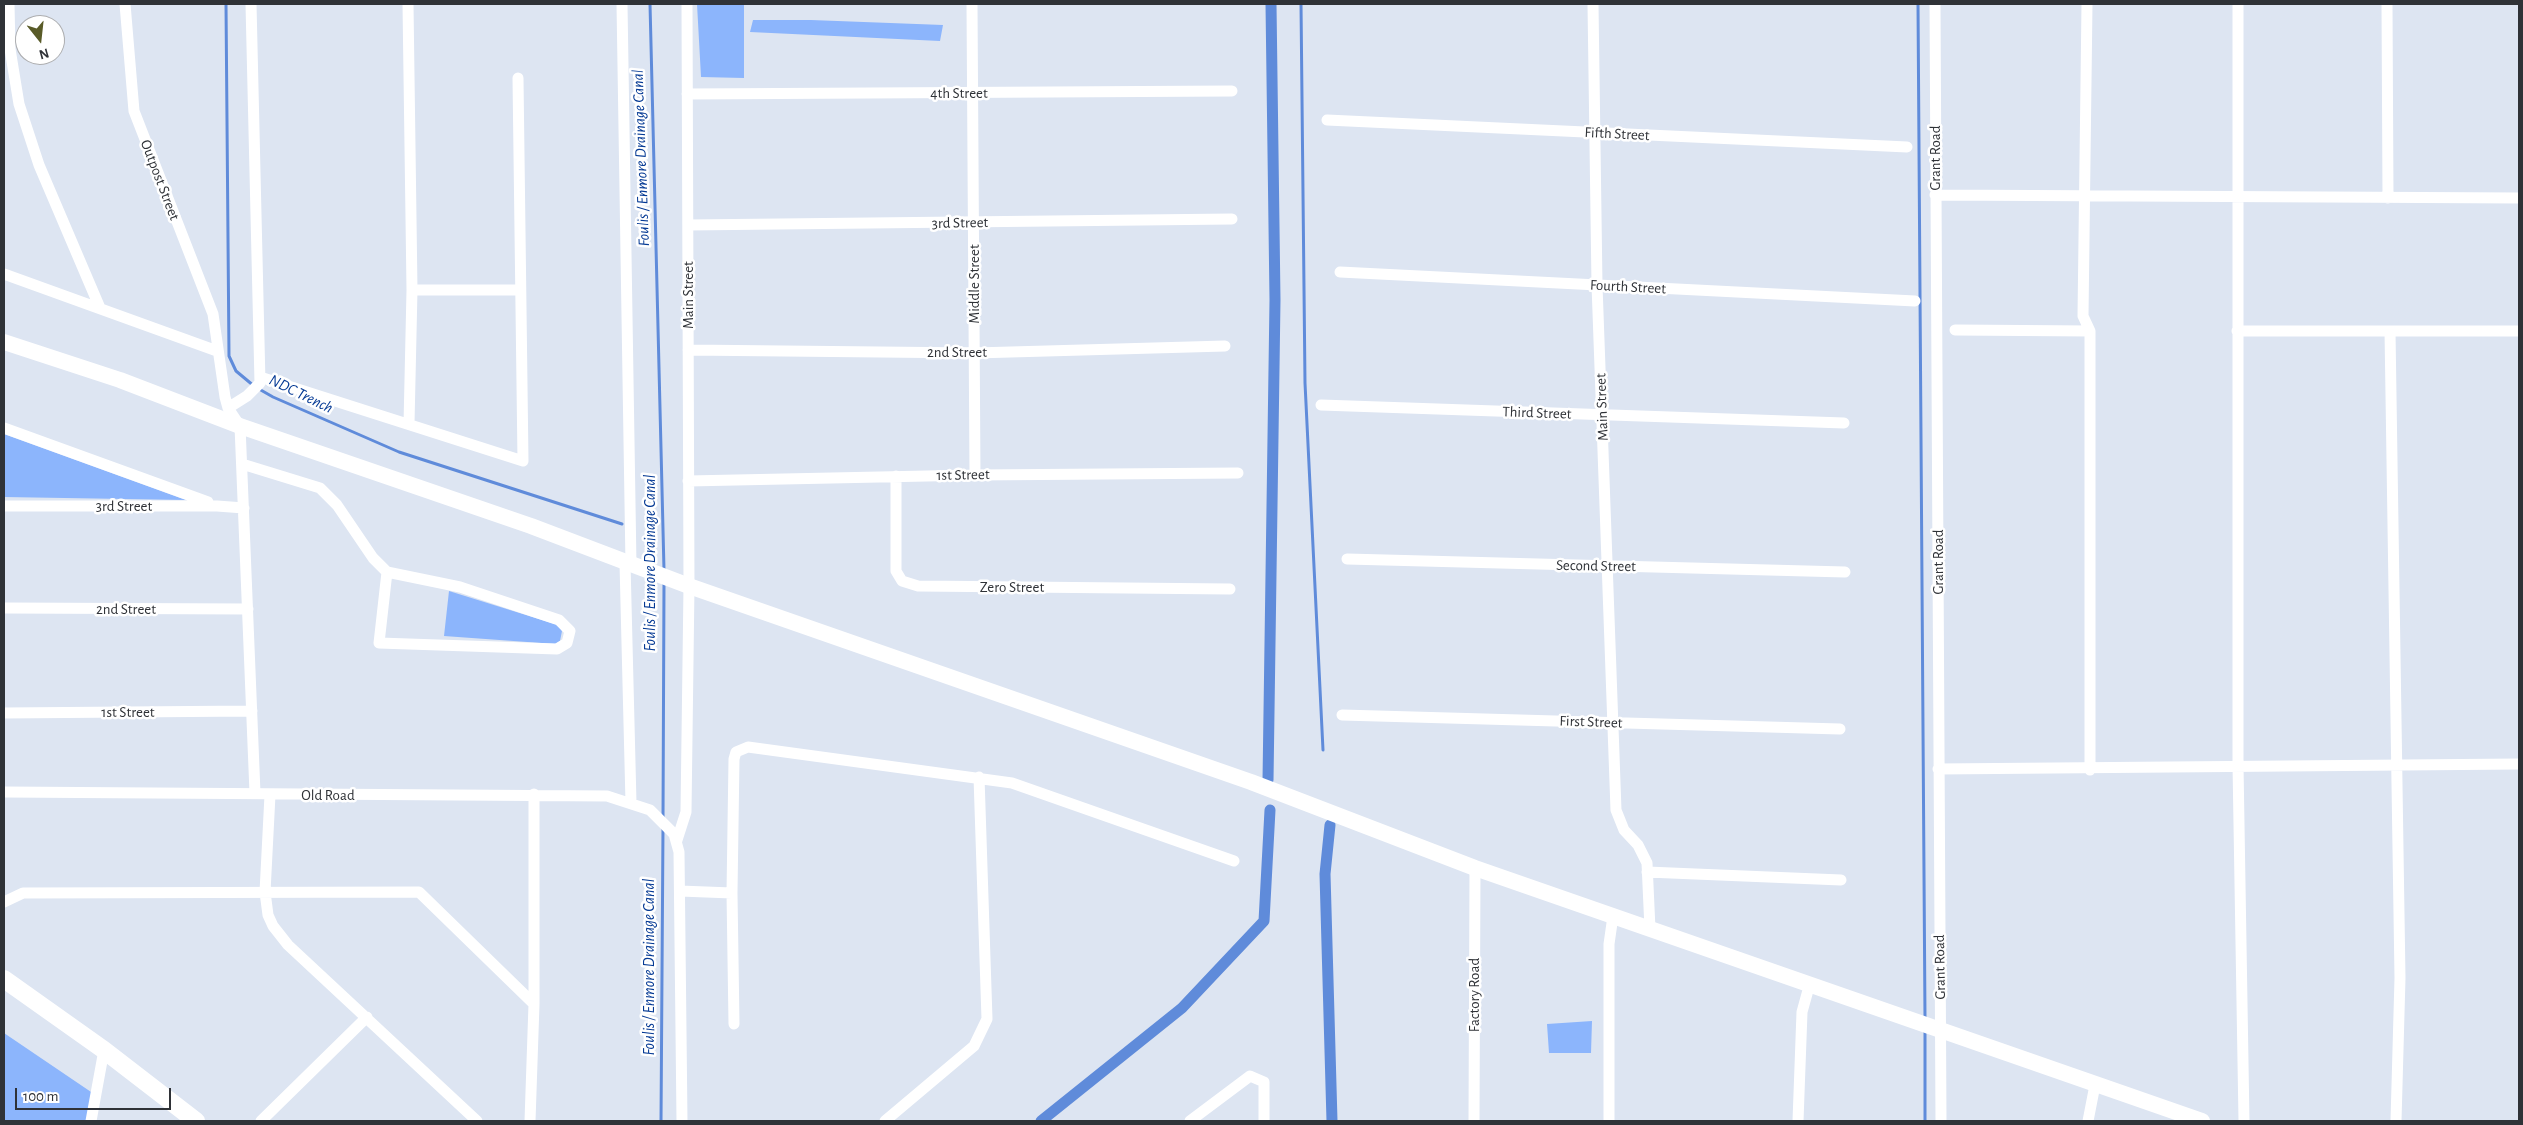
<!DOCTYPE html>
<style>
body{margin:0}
#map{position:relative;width:2523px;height:1125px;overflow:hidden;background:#dde5f2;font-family:"Alegreya Sans",sans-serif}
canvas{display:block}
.frame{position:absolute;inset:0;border:5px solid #2f3237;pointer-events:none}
.north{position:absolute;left:15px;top:15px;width:50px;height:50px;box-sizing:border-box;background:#fff;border:1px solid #acadaf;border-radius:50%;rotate:164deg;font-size:14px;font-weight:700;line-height:20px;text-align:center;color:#2f3237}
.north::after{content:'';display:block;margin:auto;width:18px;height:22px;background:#595b28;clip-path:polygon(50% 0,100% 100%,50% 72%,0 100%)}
.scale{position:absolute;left:15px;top:1088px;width:156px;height:22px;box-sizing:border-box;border:2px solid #2f3237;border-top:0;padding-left:6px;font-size:15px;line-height:18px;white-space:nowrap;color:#2f3237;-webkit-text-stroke:4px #fff;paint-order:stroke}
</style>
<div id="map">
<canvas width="2523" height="1125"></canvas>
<div class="frame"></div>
<div class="north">N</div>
<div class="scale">100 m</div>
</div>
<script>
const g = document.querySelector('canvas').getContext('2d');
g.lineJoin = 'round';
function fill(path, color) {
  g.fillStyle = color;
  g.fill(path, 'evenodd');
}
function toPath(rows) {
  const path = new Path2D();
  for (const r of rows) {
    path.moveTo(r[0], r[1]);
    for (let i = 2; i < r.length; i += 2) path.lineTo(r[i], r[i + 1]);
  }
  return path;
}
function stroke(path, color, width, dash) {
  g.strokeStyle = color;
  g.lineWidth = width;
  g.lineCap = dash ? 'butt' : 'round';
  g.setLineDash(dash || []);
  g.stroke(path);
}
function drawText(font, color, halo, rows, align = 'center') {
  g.font = font + ' "Alegreya Sans",sans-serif';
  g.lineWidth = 5;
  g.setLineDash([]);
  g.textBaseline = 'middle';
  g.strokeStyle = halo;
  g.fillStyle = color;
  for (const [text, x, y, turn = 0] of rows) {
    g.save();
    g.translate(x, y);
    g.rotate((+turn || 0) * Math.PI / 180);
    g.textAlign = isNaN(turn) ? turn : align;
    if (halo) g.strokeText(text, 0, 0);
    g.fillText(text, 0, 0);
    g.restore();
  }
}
const green = toPath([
 [697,4,744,4,744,78,701,77],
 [753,20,811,20,943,25,940,41,750,32],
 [4,434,186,500,4,497],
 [449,591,558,625,562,631,560,641,555,644,444,636],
 [1592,1021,1591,1053,1549,1053,1547,1024],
 [4,1033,97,1096,92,1121,4,1121]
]);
const stream = toPath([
 [226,4,229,356,236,371,254,386],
 [650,4,664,570],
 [1301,4,1305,383,1323,750],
 [1918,4,1925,1018],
 [259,389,273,397,399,452,622,524],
 [663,818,664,582],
 [1925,1029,1925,1121],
 [661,1121,663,827]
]);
const canal = toPath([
 [1268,780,1275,300,1271,4],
 [1330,825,1325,874,1332,1121],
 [1041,1121,1182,1008,1264,921,1270,810]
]);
const minor = toPath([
 [9,4,10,49,19,104,39,165,100,308],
 [125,4,134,111,213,314,225,397,228,408,240,426,255,793],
 [408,4,412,290,409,424],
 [622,4,631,565],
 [972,4,975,475],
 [1593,4,1597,285,1616,810,1624,830,1638,845,1647,863,1650,929],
 [1935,4,1941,1121],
 [2087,4,2083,316,2090,331,2090,770],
 [2238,4,2238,765,2244,1121],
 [2387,4,2388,198],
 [687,94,1232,91],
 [1327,120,1907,147],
 [1935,195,2519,198],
 [688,225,1232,219],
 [1340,272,1915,301],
 [4,274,217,351],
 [412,290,519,290],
 [1955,330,2090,331],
 [2237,331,2519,331],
 [2390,331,2400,978,2396,1121],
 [688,350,975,353,1225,346],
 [260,377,523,461,518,78],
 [1321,405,1844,423],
 [228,408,247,396,260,383,251,4],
 [4,428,208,502],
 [242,464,320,488,337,505,373,558,387,572,460,587,559,620,570,631,567,643,557,649,379,643,387,572],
 [896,476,896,571,902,581,918,586,1230,589],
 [688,481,975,475,1238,473],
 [4,506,217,506,244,508],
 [1347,559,1845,572],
 [625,563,631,803],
 [4,608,248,609],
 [4,713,252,711],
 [1342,715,1840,729],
 [1938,769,2519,764],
 [4,792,607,796,650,810,674,834,679,852,682,1121],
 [270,795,265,892,268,915,273,926,288,945,477,1121],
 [677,840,686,812,689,586,687,4],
 [1647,872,1841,880],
 [680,891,732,893,734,759,736,752,748,747,1012,783,1234,861],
 [732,893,734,1024],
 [4,902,23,893,419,892,534,1004],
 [91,1121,104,1050],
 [261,1121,367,1017],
 [530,1121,534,1004,534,794],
 [885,1121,974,1046,987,1019,979,777],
 [1190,1121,1250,1076,1264,1082,1264,1121],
 [1474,1121,1475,868],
 [1609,1121,1609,944,1613,916],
 [1798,1121,1802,1012,1810,983],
 [2088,1121,2095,1085]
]);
const secondary = toPath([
 [4,342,120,380,240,426,531,526,689,586,1251,782,1475,868,2202,1121]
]);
const primary = toPath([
 [4,979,104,1050,196,1121]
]);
const streetNames = [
 ["4th Street",959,93],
 ["Fifth Street",1617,134,3],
 ["Grant Road",1935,158,-90],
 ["Outpost Street",160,180,69],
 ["3rd Street",960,223,-1],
 ["Middle Street",974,284,-90],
 ["Fourth Street",1628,287,3],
 ["Main Street",688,295,-90],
 ["2nd Street",957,352],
 ["Main Street",1602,407,-92],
 ["Third Street",1537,413,2],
 ["1st Street",963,475,-1],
 ["3rd Street",124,506],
 ["Grant Road",1938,562,-90],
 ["Second Street",1596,566,1],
 ["Zero Street",1012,587],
 ["2nd Street",126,609],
 ["1st Street",128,712],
 ["First Street",1591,722,2],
 ["Old Road",328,795],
 ["Grant Road",1940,967,-91],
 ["Factory Road",1474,995,-90]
];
const waterNames = [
 ["Foulis / Enmore Drainage Canal",641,158,-92],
 ["NDC Trench",301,394,26],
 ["Foulis / Enmore Drainage Canal",650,563,-90],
 ["Foulis / Enmore Drainage Canal",649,967,-90]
];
fill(green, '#8cb5fc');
stroke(stream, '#5f8bda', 3);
stroke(canal, '#5f8bda', 11);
stroke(minor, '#fff', 11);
stroke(secondary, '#fff', 16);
stroke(primary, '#fff', 18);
drawText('15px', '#2f3237', '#fff', streetNames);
drawText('italic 16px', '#043994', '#fff', waterNames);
</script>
